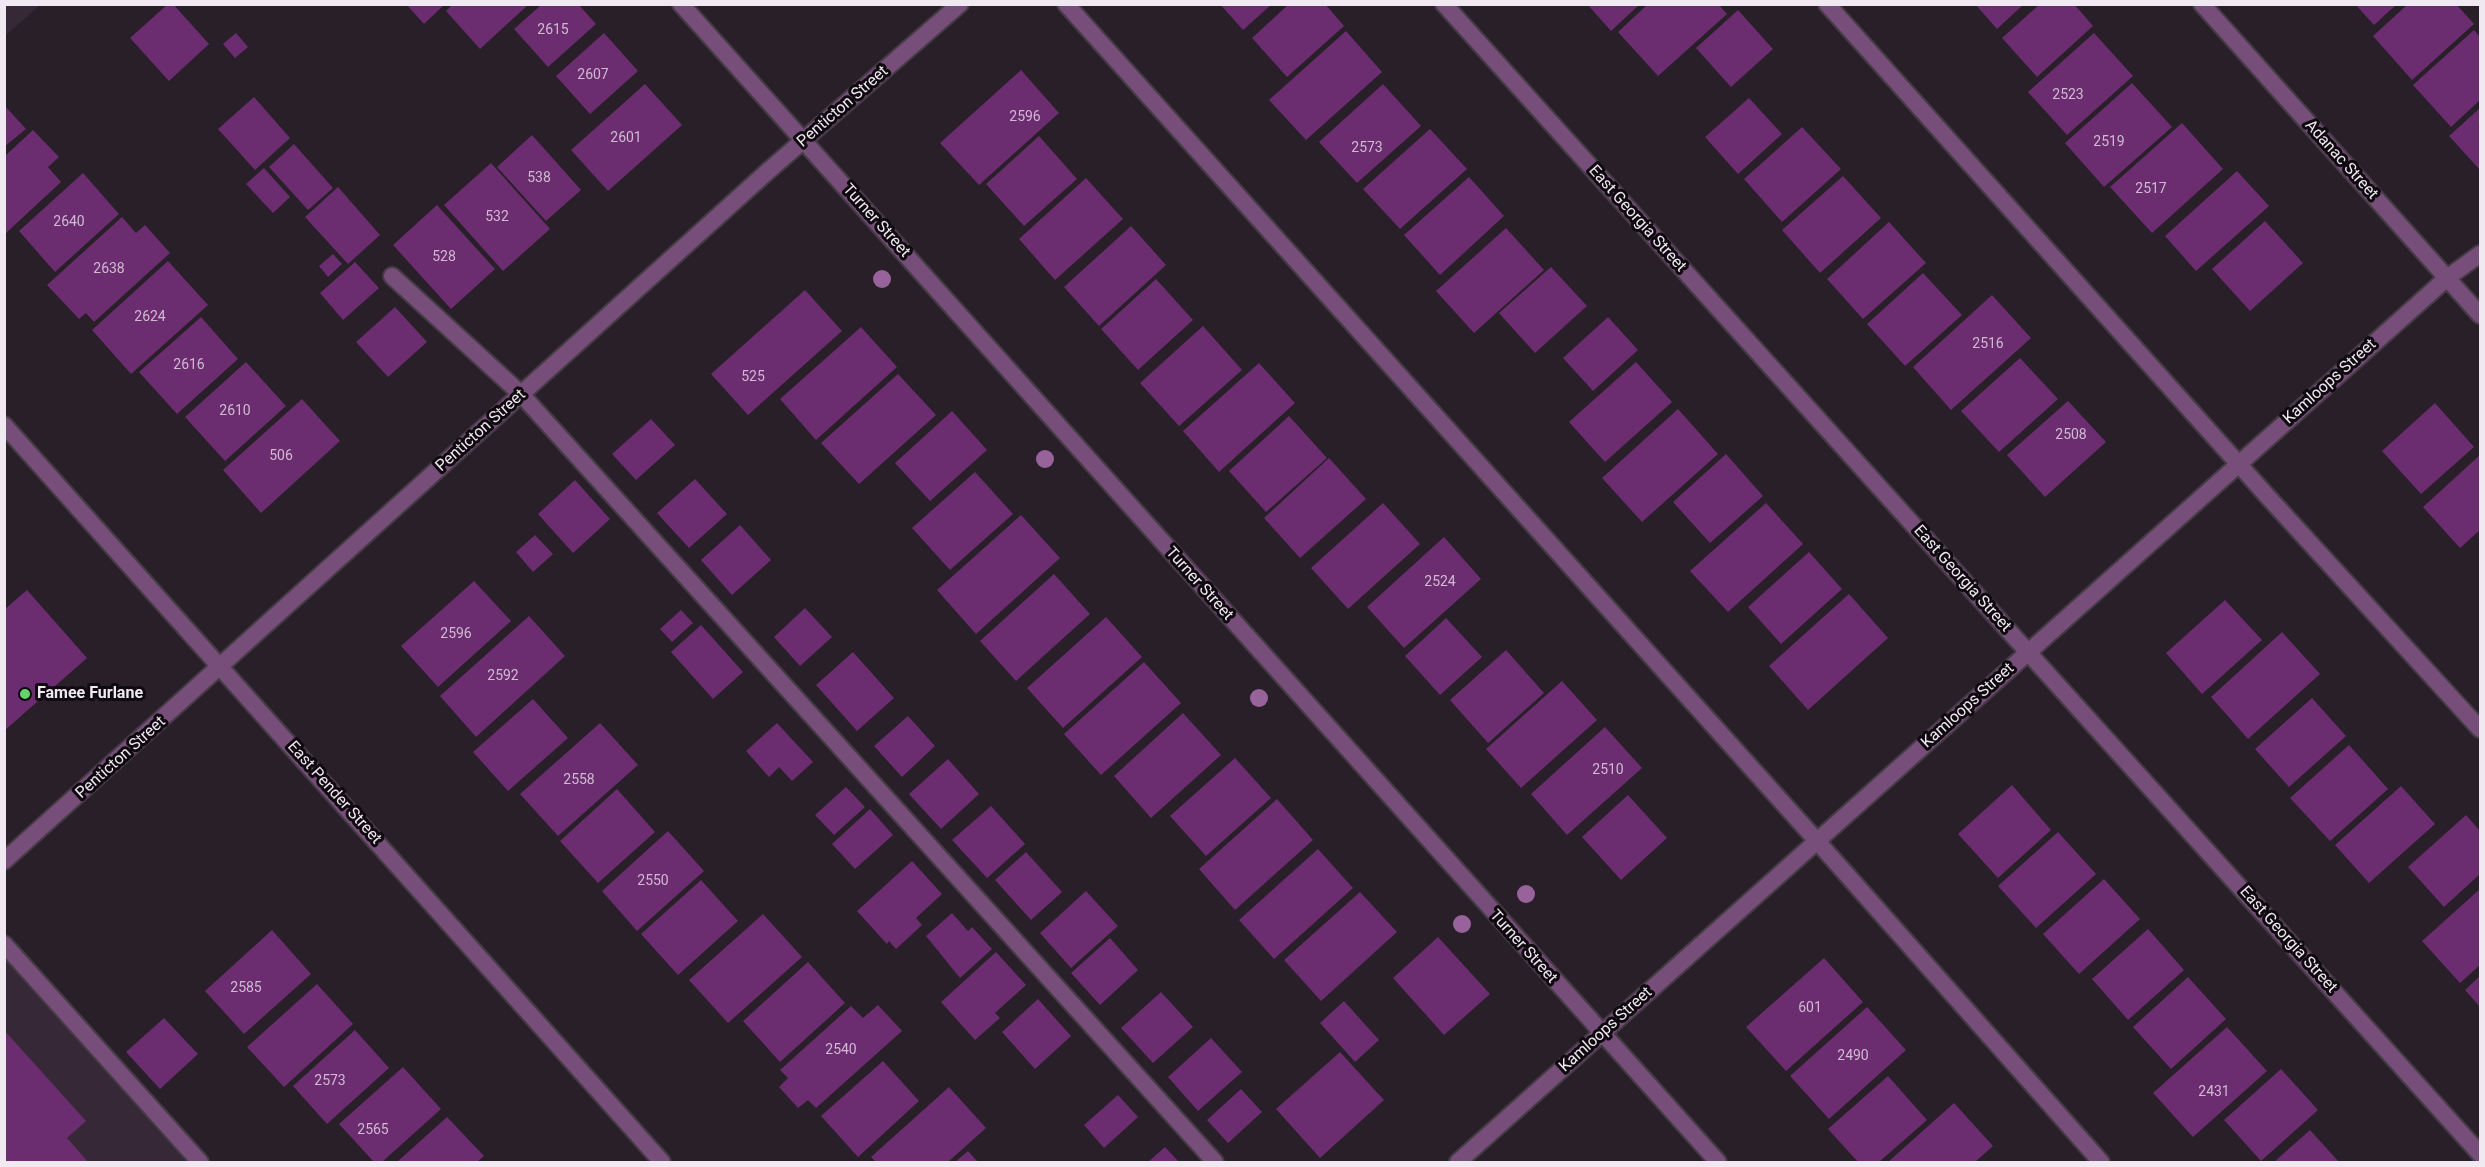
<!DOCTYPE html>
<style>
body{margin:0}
#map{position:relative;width:2485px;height:1167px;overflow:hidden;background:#291f29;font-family:Roboto,sans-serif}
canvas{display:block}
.frame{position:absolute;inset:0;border:6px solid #f0e9f1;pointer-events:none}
</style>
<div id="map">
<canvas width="2485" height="1167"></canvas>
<div class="frame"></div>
</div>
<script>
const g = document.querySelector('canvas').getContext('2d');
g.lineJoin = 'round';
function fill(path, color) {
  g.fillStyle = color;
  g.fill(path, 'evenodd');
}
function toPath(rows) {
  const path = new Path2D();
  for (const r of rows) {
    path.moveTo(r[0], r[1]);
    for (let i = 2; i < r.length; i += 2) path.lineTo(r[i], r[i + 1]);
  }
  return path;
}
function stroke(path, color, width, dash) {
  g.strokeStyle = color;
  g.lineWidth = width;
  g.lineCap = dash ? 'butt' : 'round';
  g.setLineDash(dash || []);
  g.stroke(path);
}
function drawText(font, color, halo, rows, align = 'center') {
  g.font = font + ' Roboto,sans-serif';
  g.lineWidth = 6;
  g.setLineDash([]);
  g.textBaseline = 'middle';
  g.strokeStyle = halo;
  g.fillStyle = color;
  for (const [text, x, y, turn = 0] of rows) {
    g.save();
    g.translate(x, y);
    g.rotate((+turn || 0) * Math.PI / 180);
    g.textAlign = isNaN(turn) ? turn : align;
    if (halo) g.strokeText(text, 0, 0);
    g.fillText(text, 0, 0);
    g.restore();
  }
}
const built = toPath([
 [5,4,40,4,40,5,5,36],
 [5,958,192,1162,5,1162]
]);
const building = toPath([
 [168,4,173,4,209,44,169,81,130,38],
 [406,4,445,4,424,24],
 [453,4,529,4,480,49,446,11],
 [1220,4,1272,4,1243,30],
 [1289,4,1325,4,1344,26,1287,77,1252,38],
 [1587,4,1640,4,1611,31],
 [1648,4,1718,4,1727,14,1658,76,1618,32],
 [1975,4,2024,4,1997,29],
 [2040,4,2074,4,2093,26,2037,77,2002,38],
 [2355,4,2397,4,2374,25],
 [2408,4,2456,4,2474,24,2412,80,2373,36],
 [541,5,579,5,596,24,548,67,514,29],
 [1738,10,1773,49,1731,87,1696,48],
 [2474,30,2480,37,2480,100,2451,127,2413,85],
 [1346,31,1382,72,1306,140,1269,100],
 [236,33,248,47,235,58,223,44],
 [604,33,638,71,590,114,556,76],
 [2094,33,2133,76,2067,135,2028,92],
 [1021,70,1059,113,979,185,940,143],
 [2132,83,2172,127,2104,187,2065,143],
 [645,84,682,125,608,191,571,150],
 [1383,84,1421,126,1357,183,1319,142],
 [254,97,290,138,255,170,218,129],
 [1749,98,1782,134,1738,174,1705,137],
 [4,105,26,129,4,147],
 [2480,108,2480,170,2449,136],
 [2182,123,2223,169,2152,233,2110,187],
 [1802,127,1841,169,1782,222,1744,179],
 [1430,129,1467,169,1400,229,1363,189],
 [33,130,59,157,48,167,61,182,5,234,5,156],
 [532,135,581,190,546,221,497,167],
 [1039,136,1077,179,1024,226,986,184],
 [294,144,333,188,308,210,269,167],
 [491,163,550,229,503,271,444,205],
 [264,168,290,197,273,213,246,184],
 [2237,171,2269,206,2196,271,2165,236],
 [83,173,119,214,55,272,19,231],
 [1843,176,1881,218,1820,273,1782,230],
 [1469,177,1504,216,1440,275,1404,235],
 [1086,178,1123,219,1055,280,1019,239],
 [338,187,380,235,348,264,305,217],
 [437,205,495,269,451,309,393,245],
 [122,217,136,233,145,225,170,253,94,322,86,313,79,319,47,285],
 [2265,221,2303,263,2250,311,2212,269],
 [1889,222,1926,263,1863,319,1827,279],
 [1131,226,1166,265,1099,326,1064,287],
 [1506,228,1544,270,1474,333,1436,291],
 [333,254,342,264,328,277,319,266],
 [168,261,208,305,131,374,92,330],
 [355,262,379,288,343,320,320,293],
 [1551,267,1587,306,1535,353,1499,313],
 [1923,273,1962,315,1905,366,1867,324],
 [1156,279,1193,320,1138,370,1101,329],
 [805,290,842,331,748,415,711,374],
 [1992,295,2031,338,1951,410,1913,367],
 [395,307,427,342,388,377,356,342],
 [201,317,238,359,177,414,139,372],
 [1608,317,1638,350,1593,391,1563,358],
 [1203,326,1242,370,1179,426,1140,383],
 [861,327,897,367,816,440,780,399],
 [2020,358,2058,399,1999,452,1961,411],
 [246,362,286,406,225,461,185,417],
 [1636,362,1672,402,1605,462,1569,422],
 [1259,363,1295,403,1219,472,1183,431],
 [898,374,936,415,859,484,821,443],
 [302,399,340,441,261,513,223,470],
 [2068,401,2106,442,2045,497,2007,455],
 [2435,403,2474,447,2421,494,2382,451],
 [1678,409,1718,454,1642,522,1602,478],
 [952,411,987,450,930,501,895,463],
 [1289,416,1327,458,1266,512,1229,471],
 [651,419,675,445,636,480,612,454],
 [1726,454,1763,496,1710,543,1673,502],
 [2480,455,2480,530,2460,548,2423,507],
 [1329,458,1366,499,1300,558,1264,518],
 [975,472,1013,514,950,570,912,528],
 [695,479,727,514,689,548,657,513],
 [575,480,610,519,573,553,538,514],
 [1383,503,1420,544,1348,609,1311,568],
 [1766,503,1803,544,1728,612,1690,571],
 [1021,515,1060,558,976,634,937,590],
 [740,525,771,560,732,595,701,560],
 [535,535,553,554,533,572,516,552],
 [1444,537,1481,579,1404,648,1367,607],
 [1809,552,1842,589,1781,644,1748,607],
 [1054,574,1090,614,1016,681,980,641],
 [474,581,511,621,438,687,401,646],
 [27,590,87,658,4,731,4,610],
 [1849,594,1888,638,1808,710,1769,666],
 [2225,600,2262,640,2202,694,2166,653],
 [805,608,832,637,800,666,774,637],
 [681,610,693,623,672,642,660,629],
 [529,616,565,656,476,737,440,696],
 [1106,617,1142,657,1063,728,1027,688],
 [1446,618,1482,657,1440,695,1405,656],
 [701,625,743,672,713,699,671,652],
 [2282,632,2320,674,2248,739,2211,697],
 [1506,650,1544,693,1488,743,1450,700],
 [853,652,894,698,857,731,816,685],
 [1144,662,1181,703,1101,775,1064,734],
 [1562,681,1597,720,1521,788,1486,749],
 [2312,698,2346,736,2289,787,2255,749],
 [533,699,568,738,508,791,473,752],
 [1183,713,1221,755,1151,818,1114,776],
 [908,716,935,746,902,777,874,746],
 [600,723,638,765,558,836,520,794],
 [777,723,813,762,792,781,779,767,769,777,746,751],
 [1605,727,1642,768,1567,835,1531,794],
 [2349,745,2388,789,2330,841,2290,798],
 [1235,758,1271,798,1206,856,1170,816],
 [948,759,979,794,941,829,909,794],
 [2012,785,2051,830,1998,878,1958,834],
 [2401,786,2435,824,2369,883,2335,845],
 [846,787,865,807,834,835,815,815],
 [617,789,655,832,598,883,560,841],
 [1628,795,1667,838,1621,880,1582,837],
 [1277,799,1313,840,1235,910,1199,869],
 [991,806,1025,844,987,878,952,840],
 [870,809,893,835,855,869,832,844],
 [2466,815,2480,831,2480,874,2444,907,2408,867],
 [668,831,704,871,637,931,602,891],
 [2058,832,2096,874,2036,928,1998,886],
 [1318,849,1353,888,1274,959,1239,920],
 [1026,852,1062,892,1031,920,995,880],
 [912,861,942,894,916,918,922,925,896,949,889,941,887,944,857,911],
 [2104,879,2140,919,2079,974,2043,934],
 [701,880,738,921,678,975,641,934],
 [2480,889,2480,965,2460,983,2422,941],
 [1086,891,1118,926,1071,968,1040,933],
 [1360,892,1397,932,1321,1001,1284,960],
 [952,913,968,931,972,927,992,949,960,978,926,936],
 [763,914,802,957,728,1023,689,980],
 [2148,929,2184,970,2128,1020,2092,979],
 [272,930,311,974,244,1034,205,991],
 [1438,937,1490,994,1444,1035,1393,978],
 [1110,938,1138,970,1100,1005,1071,973],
 [996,952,1026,985,995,1013,1000,1018,975,1040,941,1002],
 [1824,958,1863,1002,1786,1071,1746,1027],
 [808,962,845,1003,780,1062,743,1021],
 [2480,976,2480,1007,2465,990],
 [2188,977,2226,1019,2171,1069,2133,1027],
 [317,984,353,1024,284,1087,247,1047],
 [1161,992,1193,1027,1153,1063,1121,1028],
 [1038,999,1071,1036,1035,1069,1002,1032],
 [1344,1001,1379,1040,1355,1062,1320,1023],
 [878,1005,902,1031,816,1108,808,1100,798,1108,779,1087,788,1078,780,1070,851,1006,863,1018],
 [1867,1007,1906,1050,1829,1119,1790,1076],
 [164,1018,198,1054,160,1089,126,1052],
 [2227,1027,2267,1071,2193,1137,2153,1093],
 [4,1030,86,1121,67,1138,88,1162,4,1162],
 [355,1030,389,1068,327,1124,293,1086],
 [1211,1038,1242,1072,1198,1111,1168,1077],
 [1340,1052,1384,1100,1320,1158,1276,1109],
 [883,1061,919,1101,858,1157,821,1116],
 [403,1067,441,1109,382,1162,374,1162,339,1124],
 [2281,1069,2318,1110,2261,1161,2224,1120],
 [1888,1076,1927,1120,1879,1162,1858,1162,1828,1129],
 [949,1087,986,1128,948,1162,876,1162,871,1157],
 [1241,1089,1262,1112,1228,1143,1207,1120],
 [1118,1095,1138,1117,1104,1148,1084,1125],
 [1954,1103,1993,1146,1975,1162,1888,1162],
 [447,1117,484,1156,477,1162,397,1162],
 [2310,1130,2339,1162,2274,1162],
 [1165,1147,1179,1162,1148,1162],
 [968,1151,978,1162,955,1162]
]);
const service = toPath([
 [1066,4,1817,841,2101,1162],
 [1827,4,2269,498,2480,729],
 [392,276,521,394,1215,1162],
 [4,944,200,1162]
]);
const minor = toPath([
 [681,4,1718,1162],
 [1444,4,2480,1154],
 [2202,4,2480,315],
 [4,425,662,1162],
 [4,861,767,172,960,4],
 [1458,1162,2447,278,2480,254]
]);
const trees = [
 [882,279],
 [1045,459],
 [1259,698],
 [1526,894],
 [1462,924]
];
const markers = [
 [25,694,6,"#62d469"]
];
const numberNames = [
 ["2615",553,30],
 ["2607",593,75],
 ["2523",2068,95],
 ["2596",1025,117],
 ["2601",626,138],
 ["2519",2109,142],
 ["2573",1367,148],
 ["538",539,178],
 ["2517",2151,189],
 ["532",497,217],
 ["2640",69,222],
 ["528",444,257],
 ["2638",109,269],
 ["2624",150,317],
 ["2516",1988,344],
 ["2616",189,365],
 ["525",753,377],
 ["2610",235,411],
 ["2508",2071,435],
 ["506",281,456],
 ["2524",1440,582],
 ["2596",456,634],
 ["2592",503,676],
 ["2510",1608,770],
 ["2558",579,780],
 ["2550",653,881],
 ["2585",246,988],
 ["601",1810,1008],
 ["2540",841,1050],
 ["2490",1853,1056],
 ["2573",330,1081],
 ["2431",2214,1092],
 ["2565",373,1130]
];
const streetNames = [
 ["Penticton Street",843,107,-41],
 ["Adanac Street",2341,160,48],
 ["East Georgia Street",1637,219,48],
 ["Turner Street",876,221,48],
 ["Kamloops Street",2330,382,-42],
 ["Penticton Street",481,431,-42],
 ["East Georgia Street",1962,579,48],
 ["Turner Street",1199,584,48],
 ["Kamloops Street",1968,706,-42],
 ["Penticton Street",121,758,-42],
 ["East Pender Street",334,793,48],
 ["East Georgia Street",2288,940,48],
 ["Turner Street",1523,947,48],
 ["Kamloops Street",1606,1030,-42]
];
const poiNames = [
 ["Famee Furlane",37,694]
];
fill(built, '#362837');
fill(building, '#6b2c70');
stroke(service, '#453b45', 20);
stroke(minor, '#453b45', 20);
stroke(service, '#774e7a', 16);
stroke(minor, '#774e7a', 16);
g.fillStyle = '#98639b';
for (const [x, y] of trees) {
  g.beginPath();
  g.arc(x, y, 9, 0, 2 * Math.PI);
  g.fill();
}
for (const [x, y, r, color] of markers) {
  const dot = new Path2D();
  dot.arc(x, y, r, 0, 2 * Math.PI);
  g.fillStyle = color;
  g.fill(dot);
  stroke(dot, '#0f0a0f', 2);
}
drawText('14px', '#cfbad1', null, numberNames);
drawText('16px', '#f0e9f1', '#0f0a0f', streetNames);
drawText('bold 16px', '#f0e9f1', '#0f0a0f', poiNames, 'left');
</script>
